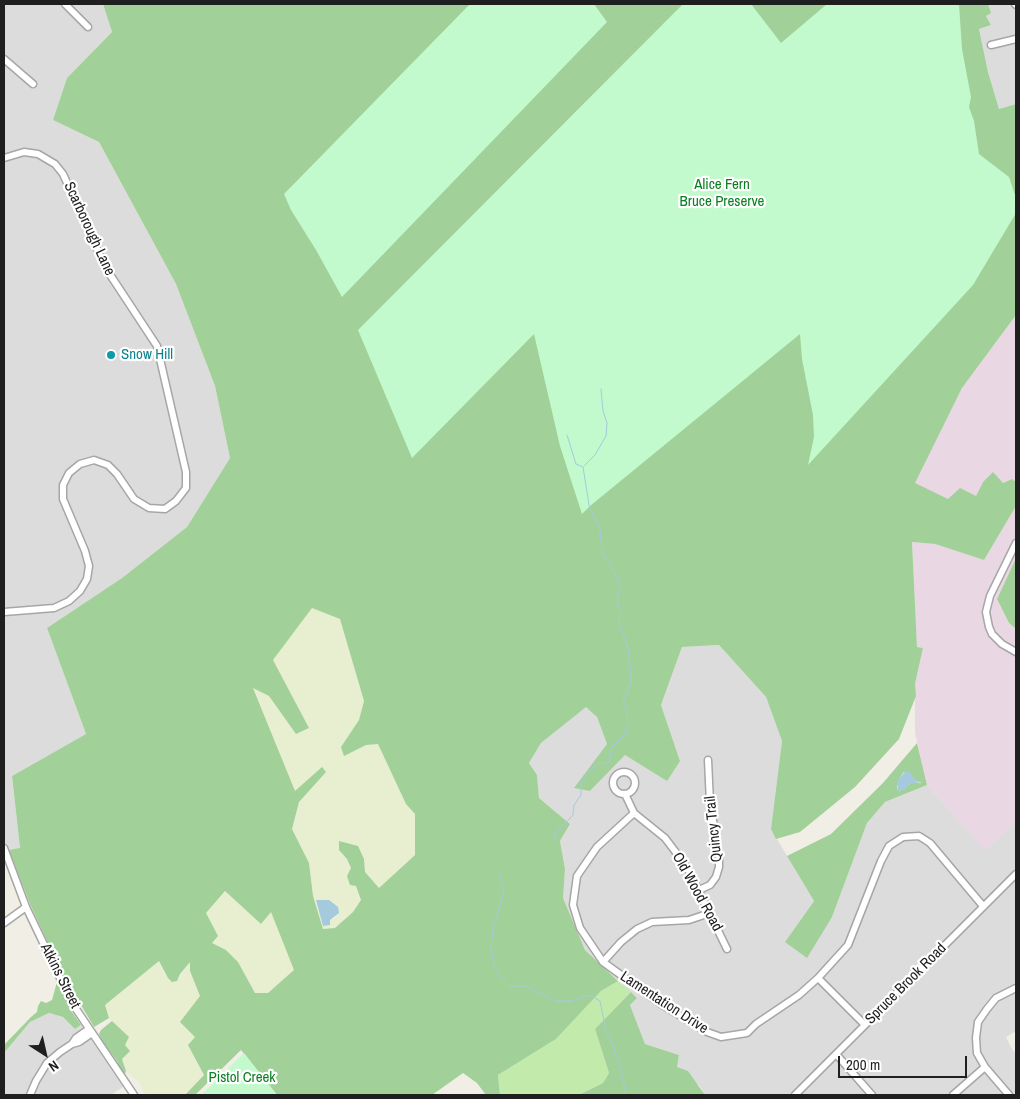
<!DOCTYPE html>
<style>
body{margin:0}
#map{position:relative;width:1020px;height:1099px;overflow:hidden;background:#f0eee5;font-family:"Archivo Narrow",sans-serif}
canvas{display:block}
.frame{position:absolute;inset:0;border:5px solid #1f1f1f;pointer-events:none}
.north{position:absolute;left:20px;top:1029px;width:50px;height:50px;-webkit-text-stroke:4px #fff;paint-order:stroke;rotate:145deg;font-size:14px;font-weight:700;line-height:20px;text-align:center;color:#1f1f1f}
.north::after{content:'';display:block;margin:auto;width:18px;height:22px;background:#1f1f1f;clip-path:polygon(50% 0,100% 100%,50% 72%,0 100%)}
.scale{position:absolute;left:838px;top:1056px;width:129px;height:22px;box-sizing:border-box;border:2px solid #1f1f1f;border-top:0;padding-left:6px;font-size:15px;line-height:18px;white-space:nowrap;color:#1f1f1f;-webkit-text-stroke:4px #fff;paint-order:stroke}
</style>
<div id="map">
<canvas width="1020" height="1099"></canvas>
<div class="frame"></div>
<div class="north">N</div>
<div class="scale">200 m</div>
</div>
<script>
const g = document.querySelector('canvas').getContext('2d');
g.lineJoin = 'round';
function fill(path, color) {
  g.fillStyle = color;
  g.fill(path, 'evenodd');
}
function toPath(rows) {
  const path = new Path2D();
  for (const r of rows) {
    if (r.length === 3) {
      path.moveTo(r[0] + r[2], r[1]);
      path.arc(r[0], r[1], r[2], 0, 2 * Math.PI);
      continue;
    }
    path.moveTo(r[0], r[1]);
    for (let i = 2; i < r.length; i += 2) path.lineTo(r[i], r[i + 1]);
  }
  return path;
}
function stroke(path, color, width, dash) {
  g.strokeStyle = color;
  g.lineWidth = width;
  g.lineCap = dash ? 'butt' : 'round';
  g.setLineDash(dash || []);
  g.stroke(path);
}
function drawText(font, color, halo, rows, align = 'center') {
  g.font = font + ' "Archivo Narrow",sans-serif';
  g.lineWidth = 4.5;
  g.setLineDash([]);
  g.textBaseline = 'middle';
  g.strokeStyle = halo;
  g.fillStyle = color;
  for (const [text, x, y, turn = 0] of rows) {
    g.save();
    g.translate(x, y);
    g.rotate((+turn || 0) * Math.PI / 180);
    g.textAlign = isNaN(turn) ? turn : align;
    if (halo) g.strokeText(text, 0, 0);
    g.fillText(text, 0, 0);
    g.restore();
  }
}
const residential = toPath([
 [4,4,103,4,112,32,67,78,53,120,99,142,176,284,215,386,230,458,187,527,122,578,47,628,86,734,12,776,20,849,9,850,4,849],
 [988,4,1016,4,1016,104,999,109,988,72,979,29,991,25,986,16,990,13],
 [719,645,766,697,782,741,771,829,814,901,785,942,832,917,867,823,885,802,927,785,985,850,1016,822,1016,1031,1006,1037,1013,1051,1016,1052,1016,1095,705,1095,700,1086,676,1067,679,1055,645,1044,630,1005,637,998,585,950,563,898,565,869,560,841,570,824,539,798,537,775,529,763,541,743,586,706,597,717,607,744,575,788,590,791,625,755,680,761,661,705,682,647],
 [49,1013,63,1017,75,1029,81,1025,123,1087,111,1095,4,1095,4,1053,30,1022]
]);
const industrial = toPath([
 [1016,315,1016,482,1012,479,1003,483,983,482,976,496,948,499,914,484,962,388],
 [1016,506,1016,558,997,599,1009,623,1016,629,1016,822,985,851,927,785,915,733,915,684,923,648,917,647,912,542,935,544,984,560]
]);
const farmland = toPath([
 [312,608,340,619,364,701,359,720,351,733,344,755,366,745,378,744,406,804,415,814,415,855,379,888,365,872,364,859,339,850,347,859,361,900,353,912,336,928,323,929,313,896,309,863,292,829,299,802,322,768,295,792,253,687,269,696,296,734,309,728,273,660],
 [316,900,329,900,336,917,330,921,318,909],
 [225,891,261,924,271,911,295,970,268,993,255,993,238,962,226,950,212,943,206,913],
 [159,961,163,968,164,973,177,981,190,961,190,971,200,996,195,1037,188,1045,204,1075,185,1095,145,1095,139,1082,126,1071,122,1059,129,1051,125,1045,129,1037,109,1018,105,1005]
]);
const grass = toPath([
 [618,981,631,992,595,1029,609,1073,603,1083,579,1095,500,1095,498,1075,556,1039,601,991]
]);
const forest = toPath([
 [103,4,988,4,991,13,986,16,991,25,979,29,988,72,999,109,1016,104,1016,315,962,388,915,483,948,499,960,488,976,496,983,482,993,472,1003,483,1012,479,1016,482,1016,506,984,560,935,544,912,542,917,647,923,648,915,684,916,696,899,739,855,787,800,832,776,839,771,829,782,741,766,697,719,645,682,647,661,705,680,761,667,781,625,755,590,791,574,788,607,744,597,717,586,707,541,743,529,763,537,775,539,798,570,824,560,841,565,869,563,898,585,950,618,981,601,991,556,1039,498,1075,500,1095,486,1095,477,1083,463,1073,432,1095,277,1095,241,1050,195,1095,185,1095,204,1075,188,1045,195,1037,180,1022,200,996,190,971,190,962,180,974,177,981,172,982,168,978,159,961,105,1005,109,1018,94,1027,63,975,30,904,9,850,20,848,12,776,86,734,47,628,122,578,187,527,230,458,215,386,176,284,99,142,53,120,67,78,112,32],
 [312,608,340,619,364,701,359,720,341,747,344,756,366,745,378,744,406,804,415,814,415,855,379,888,365,872,364,859,358,846,339,841,339,850,347,859,351,868,347,876,350,885,356,886,361,900,353,912,335,928,323,929,313,896,309,863,292,829,299,802,326,772,322,767,295,791,253,688,269,696,296,734,309,728,273,660],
 [225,891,261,924,271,912,294,970,268,993,255,993,238,962,226,950,212,943,218,936,206,913],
 [1016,558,1016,629,1009,623,997,599],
 [917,743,927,785,885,802,867,823,832,917,807,958,785,942,814,901,787,856,831,834,883,783],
 [904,772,916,781,922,783,911,783,900,791,898,790,897,787,900,777],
 [57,982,70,1009,81,1025,75,1029,63,1017,49,1013,30,1022,4,1053,4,1045,31,1017,37,1012,38,1006,41,1001,46,1003,52,1000],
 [631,992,637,998,630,1005,645,1044,679,1055,677,1067,688,1071,705,1095,579,1095,603,1083,609,1073,595,1029],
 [112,1021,129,1037,125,1045,130,1051,122,1059,126,1071,125,1074,120,1071,117,1061,103,1043,99,1034,101,1030]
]);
const park = toPath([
 [470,4,594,4,607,22,342,297,316,250,291,210,284,194],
 [683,4,751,4,781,43,827,4,959,4,962,49,971,97,969,107,974,121,979,154,1009,177,1016,198,1016,213,973,285,808,465,814,437,813,415,802,359,800,334,590,506,582,514,560,446,534,334,412,458,358,330],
 [244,1053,277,1095,201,1095]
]);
const water = toPath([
 [906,771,910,772,916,781,922,784,911,783,904,790,900,791,898,790,897,782,900,777],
 [316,900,329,900,338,907,339,913,330,920,330,925,323,926]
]);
const stream = toPath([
 [584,466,595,455,606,436,607,423,603,411,601,389],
 [555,839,555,834,573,815,574,805,581,795,581,785,588,772,599,763,604,764,609,762,612,747,626,733,628,724,627,712,623,703,631,681,631,673,628,648,619,623,620,610,617,600,620,588,618,579,602,551,600,530,589,505,583,467,576,464,567,435],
 [499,872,504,891,493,928,491,946,494,966,502,979,509,986,526,986,556,1001,570,1001,590,995,600,1001,606,1031,614,1047,622,1074,626,1095]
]);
const minor = toPath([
 [65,4,88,27],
 [1015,4,1016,5],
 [991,45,1016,39],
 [4,59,33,84],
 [4,158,24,152,38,154,55,164,63,174,105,267,157,346,186,472,186,488,176,501,165,509,149,508,134,499,117,474,108,465,94,460,80,464,69,473,63,485,63,499,85,551,89,566,87,579,80,591,69,601,54,608,4,612],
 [1016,543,990,596,986,612,989,627,992,634,1002,644,1016,652],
 [624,783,11],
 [625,794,634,813,665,838,687,867,727,949],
 [634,813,597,847,577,876,573,905,580,928,603,962,664,1006,707,1032,721,1037,747,1033,756,1024,799,995,818,978,848,945,881,861,889,846,903,837,919,836,930,843,983,906],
 [4,848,26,907,72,1003,134,1095],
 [699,890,710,885,716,877,719,867,719,856,710,803,708,760],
 [4,923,26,907],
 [603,962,621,942,637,929,652,922,689,920,710,913],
 [818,978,865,1025],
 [72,1044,76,1038,89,1029],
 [836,1054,872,1095],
 [30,1095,36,1081,47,1063,60,1052,72,1044,79,1042,92,1033],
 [795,1095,1016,874],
 [953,1095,985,1067],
 [1009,1095,985,1067,977,1053,976,1038,978,1022,987,1009,996,998,1016,988]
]);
const markers = [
 [111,355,5,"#0f9aa8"]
];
const parkNames = [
 ["Alice Fern",722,185],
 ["Bruce Preserve",722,202],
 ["Pistol Creek",242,1078]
];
const streetNames = [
 ["Scarborough Lane",89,229,65],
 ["Quincy Trail",714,829,-96],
 ["Old Wood Road",697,892,61],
 ["Atkins Street",60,976,63],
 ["Spruce Brook Road",906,984,-45],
 ["Lamentation Drive",664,1003,33]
];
const cultureNames = [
 ["Snow Hill",121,355]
];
fill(residential, '#dddcdc');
fill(industrial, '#e9d7e3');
fill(farmland, '#e8efd0');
fill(grass, '#c2eaaa');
fill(forest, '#a2d099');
fill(park, '#c2face');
fill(water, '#a5cade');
stroke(stream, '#a5cade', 1);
stroke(minor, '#a6a6a6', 9);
stroke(minor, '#fff', 6);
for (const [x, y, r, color] of markers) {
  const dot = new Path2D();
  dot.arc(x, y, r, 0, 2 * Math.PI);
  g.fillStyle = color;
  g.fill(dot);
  stroke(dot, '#fff', 2);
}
drawText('15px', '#0a8023', '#fff', parkNames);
drawText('15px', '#1f1f1f', '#fff', streetNames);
drawText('15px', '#0d838f', '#fff', cultureNames, 'left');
</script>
